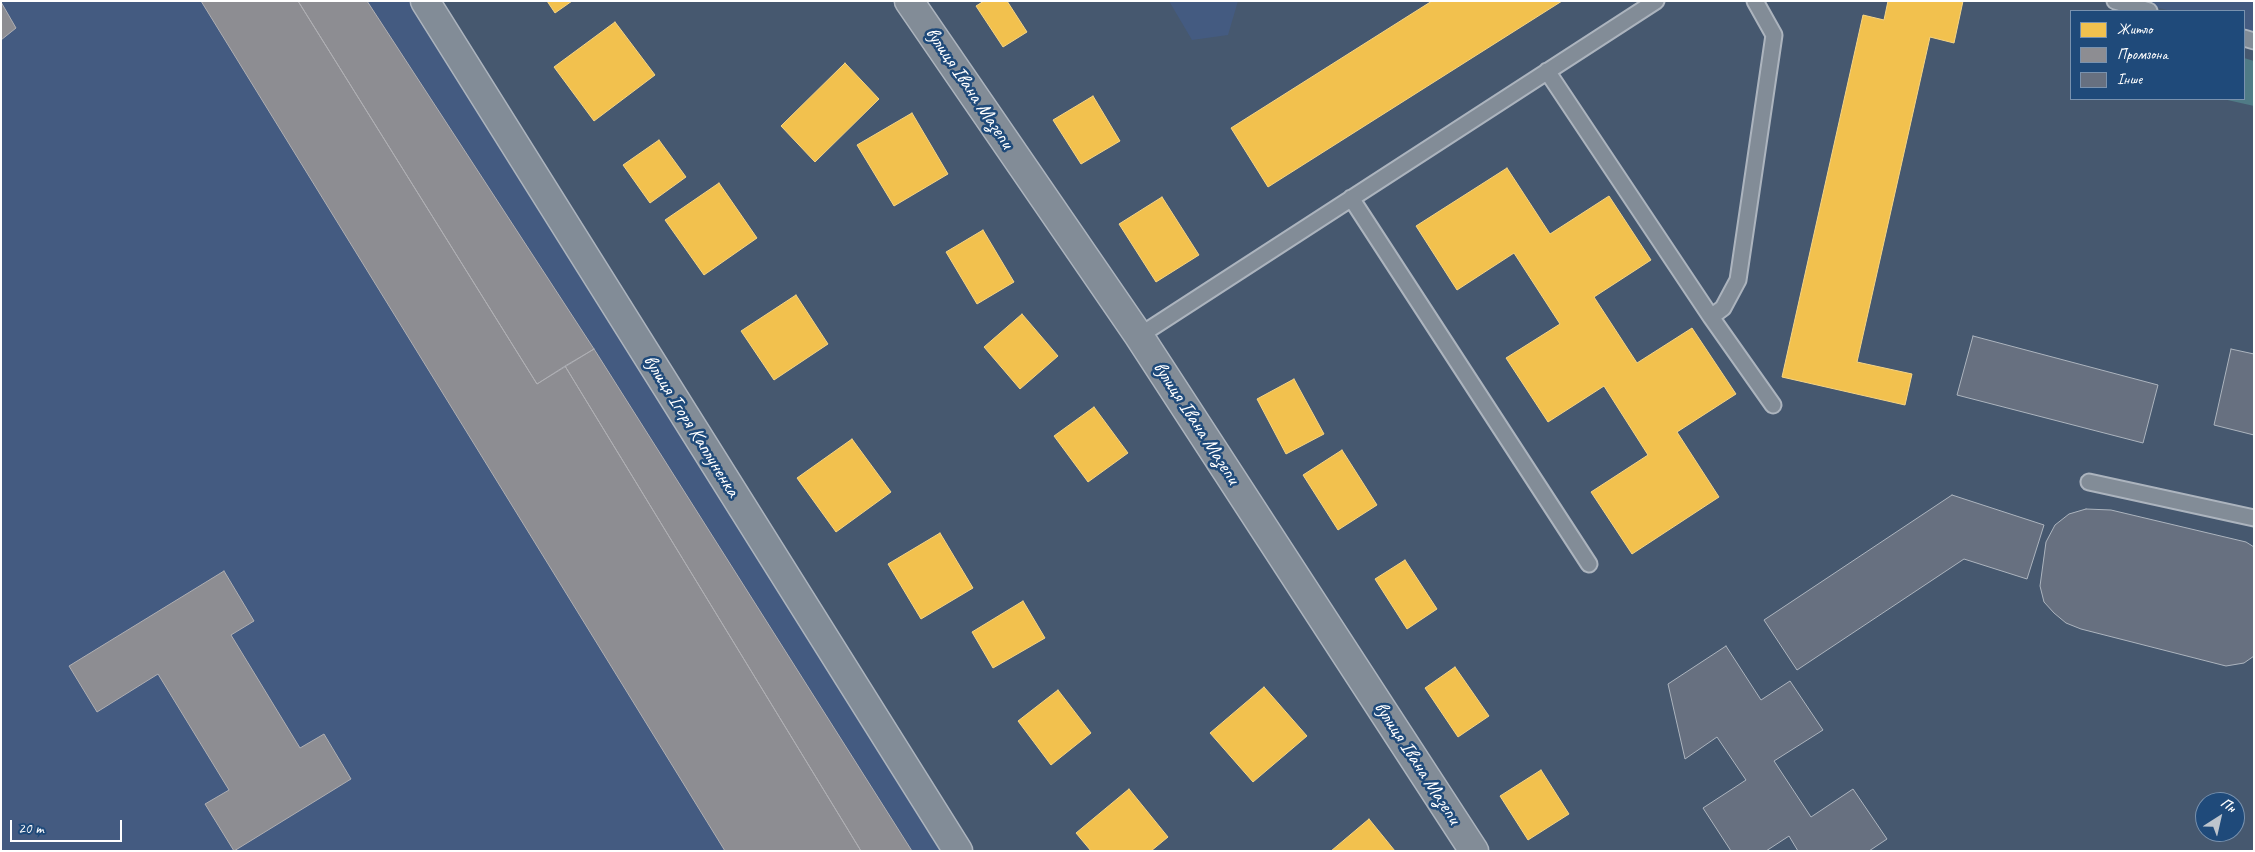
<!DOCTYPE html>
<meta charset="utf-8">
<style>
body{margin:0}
#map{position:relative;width:2255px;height:852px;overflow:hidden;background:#46586f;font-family:Caveat,sans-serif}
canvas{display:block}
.frame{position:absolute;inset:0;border:2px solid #fff;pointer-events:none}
.legend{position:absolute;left:2070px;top:10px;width:175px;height:90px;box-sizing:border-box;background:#1f4a7a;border:1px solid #7992af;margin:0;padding:6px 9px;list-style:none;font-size:15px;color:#fff}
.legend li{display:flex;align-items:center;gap:10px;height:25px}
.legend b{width:25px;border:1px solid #7992af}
.north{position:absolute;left:2195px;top:792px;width:50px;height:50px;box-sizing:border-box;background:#1f4a7a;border:1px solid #7992af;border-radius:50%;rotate:35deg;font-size:14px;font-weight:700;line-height:20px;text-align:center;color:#fff}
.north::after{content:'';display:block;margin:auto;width:18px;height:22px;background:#bec5cd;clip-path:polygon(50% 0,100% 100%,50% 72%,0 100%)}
.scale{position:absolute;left:10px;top:820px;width:112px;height:22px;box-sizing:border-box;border:2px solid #fff;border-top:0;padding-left:6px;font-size:15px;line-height:18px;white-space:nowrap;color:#fff;-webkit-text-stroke:4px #1f4a7a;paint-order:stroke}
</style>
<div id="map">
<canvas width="2255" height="852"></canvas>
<div class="frame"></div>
<ul class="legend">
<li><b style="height:14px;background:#f2c14e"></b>Житло</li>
<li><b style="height:14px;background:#8d8d92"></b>Промзона</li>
<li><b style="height:14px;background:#677080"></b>Інше</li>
</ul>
<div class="north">Пн</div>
<div class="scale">20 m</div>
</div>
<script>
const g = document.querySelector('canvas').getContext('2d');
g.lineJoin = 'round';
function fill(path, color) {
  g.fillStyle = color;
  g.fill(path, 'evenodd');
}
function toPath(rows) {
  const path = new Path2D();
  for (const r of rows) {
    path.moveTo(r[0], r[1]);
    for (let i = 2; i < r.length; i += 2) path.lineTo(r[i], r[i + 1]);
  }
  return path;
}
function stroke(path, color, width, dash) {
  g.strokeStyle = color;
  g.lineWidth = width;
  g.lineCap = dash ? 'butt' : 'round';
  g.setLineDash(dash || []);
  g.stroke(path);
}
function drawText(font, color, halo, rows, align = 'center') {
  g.font = font + ' Caveat,sans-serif';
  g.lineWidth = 5;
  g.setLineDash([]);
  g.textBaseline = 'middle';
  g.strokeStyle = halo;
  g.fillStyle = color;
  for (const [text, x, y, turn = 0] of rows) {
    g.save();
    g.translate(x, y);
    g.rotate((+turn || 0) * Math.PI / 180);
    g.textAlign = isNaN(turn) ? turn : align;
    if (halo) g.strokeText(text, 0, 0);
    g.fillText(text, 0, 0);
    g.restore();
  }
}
const built = toPath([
 [1,1,425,1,958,851,1,851],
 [1169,1,1238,1,1228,35,1192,40],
 [2131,1,2254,1,2254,32,2244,30,2244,11,2171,11]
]);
const green = toPath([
 [2244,58,2254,61,2254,106,2223,99,2244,99]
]);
const homes = toPath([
 [547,1,572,1,555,13,547,1],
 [984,1,1007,1,1027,32,1003,47,976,6,984,1],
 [1432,1,1562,1,1268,187,1231,128,1432,1],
 [1888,1,1963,1,1954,43,1930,37,1857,362,1912,374,1905,405,1782,377,1863,15,1884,20,1888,1],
 [615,22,655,75,594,121,554,67,615,22],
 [845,63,879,99,815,162,781,126,845,63],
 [1093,96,1120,141,1081,164,1053,120,1093,96],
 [912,113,948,174,894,206,857,145,912,113],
 [659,140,686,177,650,203,623,165,659,140],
 [1507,168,1550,234,1609,196,1651,260,1594,297,1637,363,1692,328,1736,394,1677,432,1719,497,1632,554,1591,492,1648,455,1604,386,1548,422,1506,358,1560,324,1514,253,1457,290,1416,226,1507,168],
 [719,183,757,238,704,275,665,220,719,183],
 [1162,197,1199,255,1156,282,1119,224,1162,197],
 [983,230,1014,282,977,304,946,252,983,230],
 [796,295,828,344,774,380,741,331,796,295],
 [1022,314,1058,356,1020,389,984,347,1022,314],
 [1294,379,1324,434,1286,454,1257,399,1294,379],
 [1094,407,1128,453,1088,482,1054,436,1094,407],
 [852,439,891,492,836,532,797,478,852,439],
 [1342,450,1377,505,1338,530,1303,475,1342,450],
 [940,533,973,588,921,619,888,564,940,533],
 [1405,560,1437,609,1407,629,1375,579,1405,560],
 [1023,601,1045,638,993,668,972,632,1023,601],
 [1455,667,1489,716,1458,737,1425,688,1455,667],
 [1264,687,1307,736,1253,782,1210,733,1264,687],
 [1058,690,1091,733,1051,765,1018,721,1058,690],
 [1541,770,1569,814,1528,840,1500,796,1541,770],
 [1129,789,1168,837,1151,851,1091,851,1076,833,1129,789],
 [1369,819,1395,851,1331,851,1369,819]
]);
const industry = toPath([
 [201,1,298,1,537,384,565,366,861,851,725,851,201,1],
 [298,1,367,1,594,349,537,384,298,1],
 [1,2,16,28,1,40,1,2],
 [594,349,912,851,861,851,565,366,594,349],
 [224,571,254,621,231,635,300,748,324,734,351,779,234,851,205,804,229,790,158,674,97,712,69,666,224,571]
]);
const building = toPath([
 [1973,336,2158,385,2143,443,1957,395,1973,336],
 [2231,349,2254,354,2254,435,2214,425,2231,349],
 [1952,495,2044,525,2027,579,1964,559,1797,670,1764,620,1952,495],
 [2086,509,2111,510,2246,542,2254,547,2254,656,2244,663,2226,666,2081,629,2066,623,2054,613,2044,602,2040,586,2046,542,2055,525,2069,514,2086,509],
 [1726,646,1761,700,1790,681,1823,730,1774,761,1811,817,1853,789,1887,839,1869,851,1798,851,1789,836,1766,851,1731,851,1703,808,1746,780,1717,737,1685,759,1668,684,1726,646]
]);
const lane = toPath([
 [2115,1,2149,11],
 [2244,38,2254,41],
 [1547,71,1711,317,1773,405],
 [1351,198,1589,564],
 [1711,317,1723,308,1738,280,1774,35,1755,1],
 [1139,336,1656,1],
 [2089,482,2254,518]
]);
const street = toPath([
 [425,1,958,851]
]);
const secondary = toPath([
 [909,1,1139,336,1474,851]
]);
const streetNames = [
 ["вулиця Івана Мазепи",969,88,56],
 ["вулиця Івана Мазепи",1196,423,57],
 ["вулиця Ігоря Каплуненка",691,426,58],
 ["вулиця Івана Мазепи",1417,763,57]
];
fill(built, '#445b81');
fill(green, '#507b86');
fill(homes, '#f2c14e');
stroke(homes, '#f6d483', 1);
fill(industry, '#8d8d92');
stroke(industry, '#afafb3', 1);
fill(building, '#677080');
stroke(building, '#acb4be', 1);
stroke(lane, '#acb4be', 19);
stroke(street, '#acb4be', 31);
stroke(secondary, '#acb4be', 31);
stroke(lane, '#828c97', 15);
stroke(street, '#828c97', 28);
stroke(secondary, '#828c97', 28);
drawText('20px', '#fff', '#1f4a7a', streetNames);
</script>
